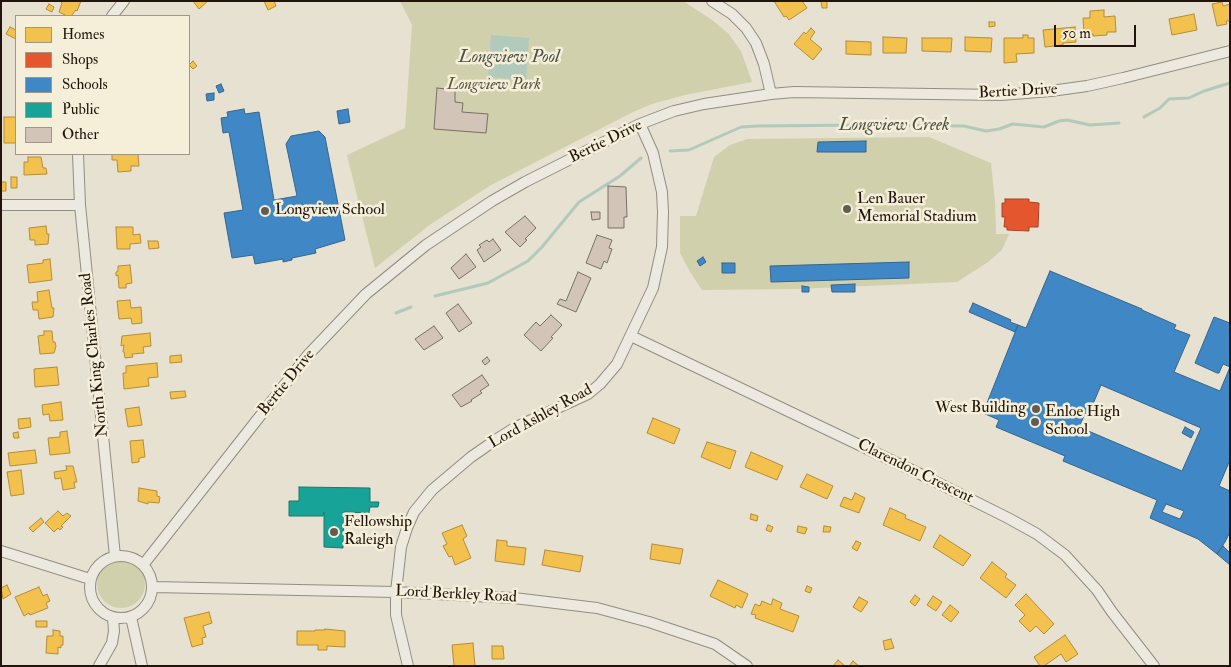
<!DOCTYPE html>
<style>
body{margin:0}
#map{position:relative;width:1231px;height:667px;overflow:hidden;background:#e6e1d0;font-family:"IM FELL Double Pica",serif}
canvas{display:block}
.frame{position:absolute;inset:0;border:2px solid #20140c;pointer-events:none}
.legend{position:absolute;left:15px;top:15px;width:175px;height:140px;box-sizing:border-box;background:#f5efda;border:1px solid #a09788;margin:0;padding:6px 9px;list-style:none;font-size:15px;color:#20140c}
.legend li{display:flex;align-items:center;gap:10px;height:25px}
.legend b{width:25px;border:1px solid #a09788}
.scale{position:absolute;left:1054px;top:25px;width:82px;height:22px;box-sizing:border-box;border:2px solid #20140c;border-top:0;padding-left:6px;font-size:15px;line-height:18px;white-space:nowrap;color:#20140c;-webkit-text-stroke:4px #f5efda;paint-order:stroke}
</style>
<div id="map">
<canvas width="1231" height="667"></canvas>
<div class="frame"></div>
<ul class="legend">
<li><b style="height:14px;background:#f2c14e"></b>Homes</li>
<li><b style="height:14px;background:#e4572e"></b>Shops</li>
<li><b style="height:14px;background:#3f88c5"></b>Schools</li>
<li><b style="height:14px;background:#17a398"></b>Public</li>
<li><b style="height:14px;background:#d2c4b7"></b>Other</li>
</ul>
<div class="scale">50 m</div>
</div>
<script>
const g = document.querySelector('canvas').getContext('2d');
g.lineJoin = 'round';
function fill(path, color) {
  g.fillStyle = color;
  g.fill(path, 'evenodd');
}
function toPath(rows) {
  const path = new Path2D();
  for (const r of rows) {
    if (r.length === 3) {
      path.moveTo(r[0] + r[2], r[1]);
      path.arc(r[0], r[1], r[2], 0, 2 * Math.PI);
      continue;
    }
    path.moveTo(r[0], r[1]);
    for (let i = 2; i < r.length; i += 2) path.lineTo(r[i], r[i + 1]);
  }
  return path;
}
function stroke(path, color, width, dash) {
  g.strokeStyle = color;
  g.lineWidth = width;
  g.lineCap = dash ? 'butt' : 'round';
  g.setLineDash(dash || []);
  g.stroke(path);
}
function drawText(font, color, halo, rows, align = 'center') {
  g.font = font + ' "IM FELL Double Pica",serif';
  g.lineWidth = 5;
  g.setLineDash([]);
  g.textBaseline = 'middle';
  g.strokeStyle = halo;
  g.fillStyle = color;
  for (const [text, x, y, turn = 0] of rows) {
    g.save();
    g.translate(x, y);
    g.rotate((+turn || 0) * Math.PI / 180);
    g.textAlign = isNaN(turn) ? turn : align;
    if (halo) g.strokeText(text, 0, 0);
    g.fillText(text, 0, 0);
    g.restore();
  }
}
const green = toPath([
 [400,1,683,1,712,20,728,33,741,51,752,82,685,95,652,104,633,112,491,185,431,224,375,268,347,155,405,128,412,25],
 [929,137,991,163,995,202,996,234,1009,234,1002,250,988,262,957,282,797,289,702,290,690,272,680,253,680,216,696,216,714,157,730,145,747,139],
 [121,584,24]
]);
const water = toPath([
 [491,35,529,38,526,80,488,77]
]);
const homes = toPath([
 [60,1,81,1,77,11,76,10,71,16,67,16,59,12,62,3,60,1],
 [193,1,208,1,199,9,193,1],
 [264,1,274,1,276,6,268,10,264,1],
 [774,1,802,1,807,8,789,20,786,16,784,17,774,1],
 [821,1,827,1,827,8,822,8,821,1],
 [1222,2,1223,6,1230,4,1230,21,1226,21,1227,24,1217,26,1212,4,1222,2],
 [49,4,54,7,52,12,46,9,49,4],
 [1104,10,1104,17,1115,16,1116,32,1107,32,1107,35,1093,36,1093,34,1084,34,1083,18,1090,18,1090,11,1104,10],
 [1194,14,1197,30,1172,35,1169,19,1194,14],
 [989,22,995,22,995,26,989,27,989,22],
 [10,27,16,30,16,39,6,34,10,27],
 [1075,27,1076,42,1063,43,1063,45,1045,47,1043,30,1075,27],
 [811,28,815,32,810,39,822,49,813,60,794,44,804,32,806,34,811,28],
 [1023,35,1028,35,1028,38,1034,38,1034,53,1016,54,1017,62,1004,63,1004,38,1023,38,1023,35],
 [883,37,907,38,906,53,883,53,883,37],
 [965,37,992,38,991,52,965,51,965,37],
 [922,38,952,38,951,52,922,51,922,38],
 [846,41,871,42,871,55,846,54,846,41],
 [193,61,197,66,193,69,189,65,193,61],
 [4,117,16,117,16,143,4,143,4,117],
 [112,154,138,154,139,166,131,166,131,171,118,172,117,160,112,160,112,154],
 [28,157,41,157,43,168,46,168,47,174,24,175,24,162,28,162,28,157],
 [11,177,17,177,17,188,11,188,11,177],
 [1,182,6,182,6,191,1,191,1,182],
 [46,226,47,234,49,234,48,244,35,245,35,240,30,240,29,228,46,226],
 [116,227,133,227,133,235,140,234,141,243,130,244,130,249,117,249,116,227],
 [148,241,158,241,159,248,149,249,148,241],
 [50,259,52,280,29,283,27,265,43,263,43,260,50,259],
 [130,265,132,283,126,284,126,288,119,288,118,275,116,276,116,272,118,271,118,266,130,265],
 [49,290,52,308,54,308,53,317,39,319,38,310,33,310,32,302,38,302,37,292,49,290],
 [130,300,131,308,141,307,142,323,132,324,131,318,119,319,117,301,130,300],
 [44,331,52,331,53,342,55,342,56,346,54,353,40,354,38,336,44,335,44,331],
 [150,333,151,346,143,347,144,353,132,354,133,357,125,358,124,352,123,352,124,345,121,346,122,336,150,333],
 [181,355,182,362,170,363,170,356,181,355],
 [157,363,158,377,148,378,149,386,124,389,123,373,126,373,126,366,157,363],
 [57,367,59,385,35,387,34,369,57,367],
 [185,391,186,397,171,399,170,392,185,391],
 [61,402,63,420,50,421,49,414,43,415,42,405,61,402],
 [139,407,142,425,128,427,125,409,139,407],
 [30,418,31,427,19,429,18,419,30,418],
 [653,418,680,429,674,444,647,433,653,418],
 [67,431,70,453,50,455,48,438,60,437,60,432,67,431],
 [18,432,19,438,14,438,13,433,18,432],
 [143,440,145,457,139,458,139,462,132,463,130,441,143,440],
 [707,442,736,451,730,469,701,457,707,442],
 [35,450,37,463,10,466,8,453,35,450],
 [751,452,783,466,777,480,745,467,751,452],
 [66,466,73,466,77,482,74,482,75,488,63,490,61,478,55,479,54,472,67,470,66,466],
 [21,470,24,494,11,496,7,472,21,470],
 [807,474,833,486,827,499,800,487,807,474],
 [139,488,157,491,157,496,160,497,159,503,148,502,148,504,138,501,139,488],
 [855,493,865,498,859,513,840,506,844,497,852,500,855,493],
 [890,508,906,515,905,518,926,527,920,541,883,525,890,508],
 [58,511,63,516,67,513,71,516,61,526,63,527,60,530,58,528,54,532,45,523,58,511],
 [751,514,758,516,757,521,750,519,751,514],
 [41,518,44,522,33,532,29,528,41,518],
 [462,525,467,536,463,539,471,558,455,565,452,556,449,557,443,546,447,544,442,533,462,525],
 [768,525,773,527,771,532,766,530,768,525],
 [798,526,807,528,805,534,797,532,798,526],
 [824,526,831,527,830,532,823,532,824,526],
 [940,535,971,555,963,566,933,547,940,535],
 [497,540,507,541,507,546,526,548,524,565,495,561,497,540],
 [856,541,861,543,857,551,852,548,856,541],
 [652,544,683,549,680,564,650,559,652,544],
 [545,550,583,556,580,572,542,565,545,550],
 [992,562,1007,574,1005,577,1016,585,1006,598,980,578,992,562],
 [718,580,748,594,742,608,736,605,735,608,710,596,718,580],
 [7,585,11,594,3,599,1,588,7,585],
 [807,586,812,588,810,593,805,591,807,586],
 [39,587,43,596,47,594,50,601,46,603,48,608,30,615,29,613,24,616,15,597,39,587],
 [1026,594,1054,624,1044,634,1036,626,1030,632,1019,621,1025,615,1015,605,1026,594],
 [915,595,920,599,915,606,910,602,915,595],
 [933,596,942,602,936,611,927,605,933,596],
 [859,597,868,602,861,612,853,607,859,597],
 [773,599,782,603,780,609,799,616,793,632,755,618,756,615,751,614,755,604,760,606,762,601,771,605,773,599],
 [950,605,959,612,951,622,942,615,950,605],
 [209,612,212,623,203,626,206,637,202,638,203,644,192,647,184,618,209,612],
 [36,621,47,621,47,627,36,627,36,621],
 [325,629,345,631,345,647,327,646,327,650,318,650,318,645,297,645,297,631,315,631,315,630,325,630,325,629],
 [53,630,60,631,60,636,63,636,63,645,61,645,61,648,58,647,58,654,46,653,47,636,53,636,53,630],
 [1065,635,1078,654,1066,662,1061,654,1044,666,1040,666,1034,657,1065,635],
 [891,639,894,648,885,650,883,641,891,639],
 [473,643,475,666,454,666,452,645,473,643],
 [492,646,503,646,504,659,492,659,492,646],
 [838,660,845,666,833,666,838,660],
 [853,661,859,666,849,666,853,661]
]);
const shops = toPath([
 [1005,199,1029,199,1029,202,1039,203,1038,227,1029,227,1029,231,1007,230,1007,227,1004,227,1005,217,1002,217,1002,203,1005,203,1005,199]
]);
const schools = toPath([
 [221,84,224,91,219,93,216,86,221,84],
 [214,93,214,100,207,101,206,94,214,93],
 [244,109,245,114,259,112,274,200,297,196,286,144,291,136,319,131,325,137,345,240,315,249,316,253,292,258,292,260,283,262,283,259,255,264,253,255,232,258,224,213,243,210,229,132,223,133,221,118,228,117,227,112,244,109],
 [348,109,350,122,339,124,337,111,348,109],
 [866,141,866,152,817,152,818,142,866,141],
 [703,257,706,262,700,266,697,261,703,257],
 [909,262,909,278,771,282,770,266,909,262],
 [722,263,735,263,735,273,722,273,722,263],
 [1050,271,1142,309,1142,310,1176,325,1174,329,1190,335,1174,372,1220,391,1230,367,1223,364,1219,373,1217,373,1195,363,1214,317,1230,323,1230,460,1219,486,1230,491,1230,532,1225,542,1217,554,1198,539,1150,518,1157,500,1063,461,1065,456,996,427,999,420,983,413,1018,325,1026,328,1050,271],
 [1101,385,1201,428,1182,471,1079,427,1090,403,1093,404,1101,385],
 [1166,504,1184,511,1180,519,1162,512,1166,504],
 [855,284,855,292,832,292,831,285,855,284],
 [802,286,809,287,809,292,802,292,802,286],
 [973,303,1011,320,1010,322,1018,325,1015,332,969,312,973,303],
 [1185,427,1194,432,1191,438,1182,433,1185,427],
 [1223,546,1230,553,1230,565,1217,554,1223,546]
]);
const public = toPath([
 [299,487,370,488,370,502,379,502,378,507,370,507,369,513,344,512,343,548,324,547,324,512,323,516,289,516,289,501,299,501,299,487]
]);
const stream = toPath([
 [1144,117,1160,108,1169,99,1189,98,1204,91,1230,83],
 [670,151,689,150,741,127,758,126,867,125,964,126,986,131,999,129,1013,124,1044,127,1059,121,1067,120,1090,125,1119,123],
 [435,296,488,283,528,261,542,247,579,202,620,176,641,158],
 [396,313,411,307]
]);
const building = toPath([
 [437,88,455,90,455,102,463,103,462,112,488,114,486,133,434,129,437,88],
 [608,186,626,187,627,217,624,217,624,228,608,228,608,186],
 [591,212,600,212,600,219,592,220,591,212],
 [525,216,536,228,525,239,527,240,520,247,505,232,525,216],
 [597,235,612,240,609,248,612,249,607,263,604,261,601,269,586,263,597,235],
 [493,239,501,250,484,262,477,250,481,247,479,245,487,240,489,242,493,239],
 [466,254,476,267,459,279,451,268,466,254],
 [578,272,591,278,576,312,557,304,560,299,566,301,578,272],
 [458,304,472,323,459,332,446,313,458,304],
 [551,315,562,325,551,337,553,338,541,351,524,335,536,322,540,326,551,315],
 [434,326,443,338,424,350,415,339,434,326],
 [487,357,490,361,485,365,482,361,487,357],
 [482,375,489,385,480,391,482,393,471,400,472,401,461,407,452,395,482,375]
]);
const minor = toPath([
 [712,1,732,14,746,28,756,43,764,64,771,94],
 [112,16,124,1],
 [78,154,80,205,115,556],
 [1,205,80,205],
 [631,336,920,474,1008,518,1037,534,1065,555,1097,590,1112,612,1154,666],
 [1,551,90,579],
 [121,587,31],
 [143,565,308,355,366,294,426,245,492,201,525,182,640,124,674,111,704,104,771,94,794,92,1001,95,1051,91,1087,86,1123,78,1230,51],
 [153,587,396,592,514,598,597,608,649,622,715,644,747,666],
 [131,617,142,666],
 [99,666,112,643,114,631,113,618],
 [408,666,396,615,396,592,401,547,407,528,414,512,432,490,471,457,497,439,516,427,588,394,600,384,617,364,653,288,662,247,663,212,662,192,653,153,640,124]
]);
const markers = [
 [847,209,5,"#655c51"],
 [265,211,5,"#655c51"],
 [1036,409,5,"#655c51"],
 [1035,422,5,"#655c51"],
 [334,532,5,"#655c51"]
];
const parkNames = [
 ["Longview Park",494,86]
];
const streetNames = [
 ["Bertie Drive",1018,92,-3],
 ["Bertie Drive",606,142,-26],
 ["North King Charles Road",95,355,-96],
 ["Bertie Drive",287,383,-51],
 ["Lord Ashley Road",541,417,-29],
 ["Clarendon Crescent",915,472,26],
 ["Lord Berkley Road",456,595,3]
];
const poiNames = [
 ["Len Bauer",857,200],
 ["Memorial Stadium",857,218],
 ["Longview School",275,211],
 ["West Building",1026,409,"right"],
 ["Enloe High",1045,413],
 ["School",1045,431],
 ["Fellowship",344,523],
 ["Raleigh",344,541]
];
const waterNames = [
 ["Longview Pool",509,58],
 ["Longview Creek",894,126]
];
fill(green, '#d1d0ad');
fill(water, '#b1cabc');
fill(homes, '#f2c14e');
stroke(homes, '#b38d3a', 1);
fill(shops, '#e4572e');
stroke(shops, '#a94324', 1);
fill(schools, '#3f88c5');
stroke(schools, '#36658e', 1);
fill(public, '#17a398');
stroke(public, '#1a786e', 1);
stroke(stream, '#b1cabc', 3);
fill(building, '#d2c4b7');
stroke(building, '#767168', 1);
stroke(minor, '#918d82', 12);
stroke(minor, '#ebe9e0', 10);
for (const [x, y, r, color] of markers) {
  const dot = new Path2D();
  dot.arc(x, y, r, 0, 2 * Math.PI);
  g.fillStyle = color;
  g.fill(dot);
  stroke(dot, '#f5efda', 2);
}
drawText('italic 16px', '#58513b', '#f5efda', parkNames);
drawText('16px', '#20140c', '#f5efda', streetNames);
drawText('16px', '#20140c', '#f5efda', poiNames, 'left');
drawText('italic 18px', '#4b5046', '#f5efda', waterNames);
</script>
